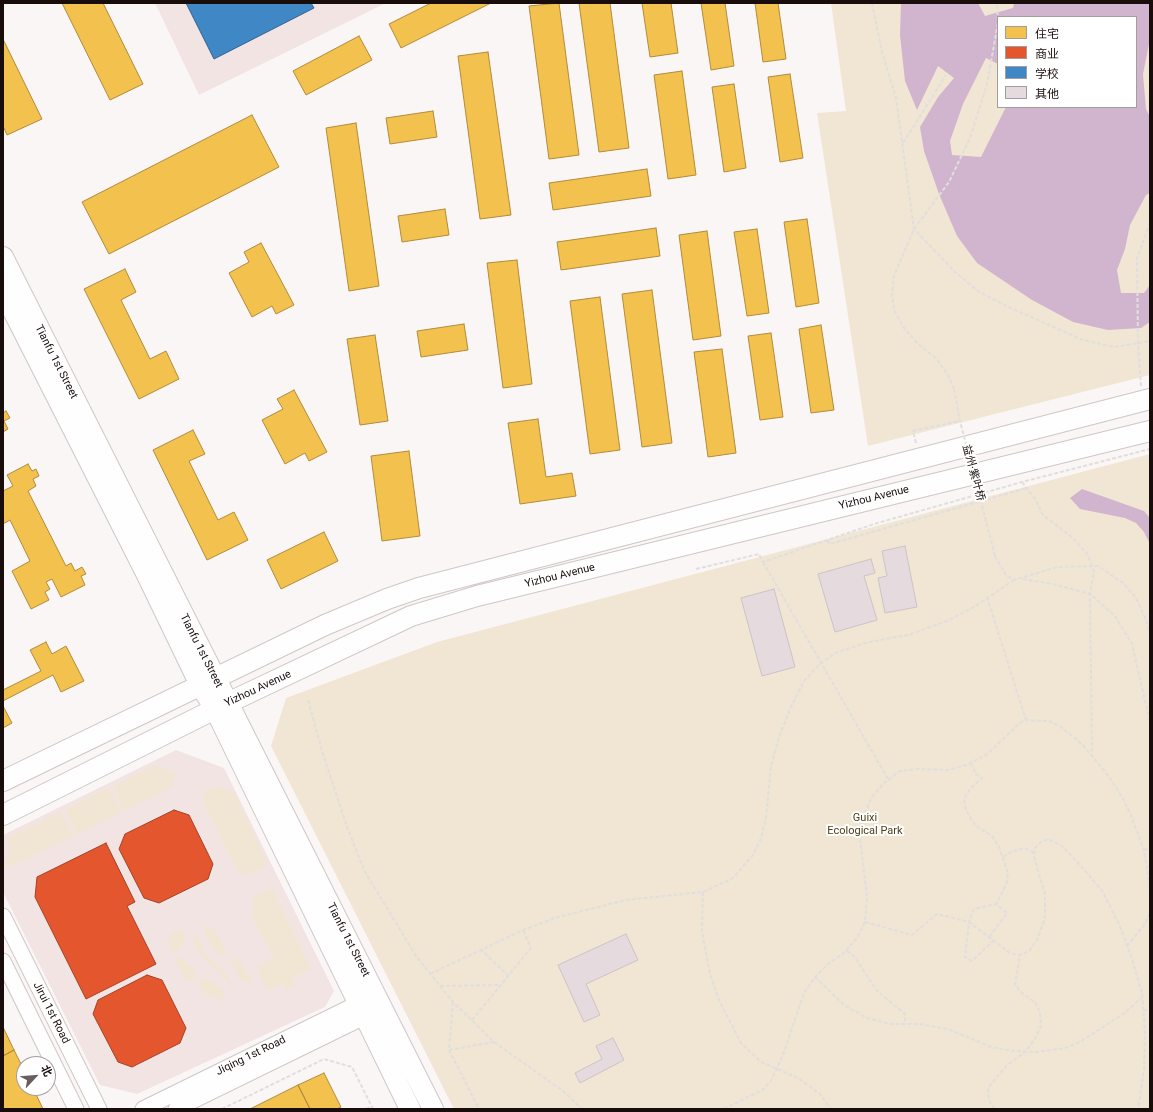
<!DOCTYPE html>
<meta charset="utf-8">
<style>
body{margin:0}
#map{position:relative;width:1153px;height:1112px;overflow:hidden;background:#fbf6f6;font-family:Roboto,"Noto Sans SC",sans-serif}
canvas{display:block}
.frame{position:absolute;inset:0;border:4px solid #190d0c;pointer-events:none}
.legend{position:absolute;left:997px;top:16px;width:140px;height:92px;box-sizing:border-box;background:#fff;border:1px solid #a39e9e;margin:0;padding:5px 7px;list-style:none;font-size:12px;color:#190d0c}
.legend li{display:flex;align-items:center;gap:8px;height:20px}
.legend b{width:20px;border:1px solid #a39e9e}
.north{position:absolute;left:16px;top:1056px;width:40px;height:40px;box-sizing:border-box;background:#fff;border:1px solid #a39e9e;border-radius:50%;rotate:64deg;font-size:11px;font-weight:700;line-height:16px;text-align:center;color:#190d0c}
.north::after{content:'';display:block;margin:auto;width:14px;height:18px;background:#685f5e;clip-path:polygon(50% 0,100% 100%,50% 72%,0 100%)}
</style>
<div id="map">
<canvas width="1153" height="1112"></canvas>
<div class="frame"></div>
<ul class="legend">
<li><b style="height:11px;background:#f2c14e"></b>住宅</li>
<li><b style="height:11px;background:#e4572e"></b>商业</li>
<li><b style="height:11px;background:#3f88c5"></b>学校</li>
<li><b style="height:11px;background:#e5dbde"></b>其他</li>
</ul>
<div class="north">北</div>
</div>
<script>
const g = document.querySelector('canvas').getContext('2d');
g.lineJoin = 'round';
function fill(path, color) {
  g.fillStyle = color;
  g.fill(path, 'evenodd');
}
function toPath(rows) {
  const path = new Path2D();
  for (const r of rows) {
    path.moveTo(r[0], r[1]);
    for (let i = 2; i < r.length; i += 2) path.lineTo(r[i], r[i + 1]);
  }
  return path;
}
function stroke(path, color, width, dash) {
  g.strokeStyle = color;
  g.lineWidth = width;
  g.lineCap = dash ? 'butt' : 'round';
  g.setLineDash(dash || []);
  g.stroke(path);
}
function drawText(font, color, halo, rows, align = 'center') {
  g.font = font + ' Roboto,"Noto Sans SC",sans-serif';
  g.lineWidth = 4;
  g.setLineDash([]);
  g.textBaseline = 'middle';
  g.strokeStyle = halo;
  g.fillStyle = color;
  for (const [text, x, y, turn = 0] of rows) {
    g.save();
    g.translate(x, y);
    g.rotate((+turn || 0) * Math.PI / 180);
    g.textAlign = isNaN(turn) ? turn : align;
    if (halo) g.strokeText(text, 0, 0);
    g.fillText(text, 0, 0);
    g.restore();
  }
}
const built = toPath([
 [155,3,386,3,199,95],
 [176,750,224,768,334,991,325,1007,137,1094,100,1085,3,892,3,835]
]);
const green = toPath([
 [831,3,1150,3,1150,375,868,446,817,113,846,111],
 [998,17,1136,17,1136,107,998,107],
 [1150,454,1150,1109,454,1109,271,746,286,698,437,642],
 [154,766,176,773,172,787,124,811,112,787],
 [218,786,234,793,267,863,257,872,247,875,237,871,202,801,205,792],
 [109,788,121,813,77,834,65,810],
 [61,812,74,836,11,866,5,865,11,847,6,839],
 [272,888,311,969,291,979,294,986,285,991,282,984,267,991,256,968,274,959,253,918,252,902,255,897],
 [207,925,213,929,220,939,226,952,225,956,219,955,211,946,203,928],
 [181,929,184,932,184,942,180,950,173,953,170,949,168,938,176,930],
 [195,933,207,955,225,972,232,986,230,987,224,977,197,951,193,938],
 [179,957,194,969,197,977,193,981,187,981,182,975,175,960],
 [235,957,242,963,251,981,250,984,242,981,236,973,232,960],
 [201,979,209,980,221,988,225,994,224,999,217,1000,205,994,199,985]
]);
const water = toPath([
 [901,3,978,3,985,16,1013,8,1014,3,1150,3,1150,39,1143,74,1146,109,1150,117,1150,193,1146,195,1130,225,1125,249,1117,270,1121,293,1144,293,1150,285,1150,322,1141,328,1108,330,1073,322,1032,300,977,263,957,236,939,194,924,151,920,127,938,97,954,78,938,66,917,110,905,81,900,35],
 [998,17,1136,17,1136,107,1006,107,981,157,952,155,950,141,963,104,986,58,998,64],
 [1082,489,1144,511,1150,518,1150,544,1144,532,1136,523,1125,518,1080,509,1070,498]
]);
const homes = toPath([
 [62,3,103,3,143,84,110,100,62,3],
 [431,3,491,3,401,48,389,24,431,3],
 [559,3,579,155,549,159,529,6,559,3],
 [579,3,610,3,629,148,599,152,579,3],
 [642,3,671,3,678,53,650,57,642,3],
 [701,3,725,3,734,66,711,70,701,3],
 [755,3,778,3,786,59,763,62,755,3],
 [359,36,372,60,306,95,293,71,359,36],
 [3,39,42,119,7,135,3,126,3,39],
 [488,52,511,215,480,219,458,56,488,52],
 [682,71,696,175,668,179,654,75,682,71],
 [790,74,803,158,780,162,768,77,790,74],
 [734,84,746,168,724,172,712,87,734,84],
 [433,111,437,137,390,144,386,118,433,111],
 [252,115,279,167,109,254,82,202,252,115],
 [356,123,379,286,349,291,326,128,356,123],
 [647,169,651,196,553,210,549,183,647,169],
 [445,209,449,235,402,242,398,216,445,209],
 [807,219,819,303,796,307,784,222,807,219],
 [656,228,660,256,561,270,557,242,656,228],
 [757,229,769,313,747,316,734,232,757,229],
 [707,231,721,336,693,340,679,235,707,231],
 [261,243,294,305,276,314,272,306,252,317,229,273,249,262,244,252,261,243],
 [517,260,532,384,503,388,487,263,517,260],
 [125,269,136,292,121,300,150,359,166,351,179,379,139,399,84,289,125,269],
 [652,290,672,443,642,447,622,294,652,290],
 [600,297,620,450,590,454,570,301,600,297],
 [464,324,468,350,421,357,417,331,464,324],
 [821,325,834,410,811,413,799,329,821,325],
 [771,333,783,417,760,420,748,336,771,333],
 [375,335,388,421,360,425,347,339,375,335],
 [722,349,736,453,708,457,694,352,722,349],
 [294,390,327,452,309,461,305,453,285,464,262,420,283,409,277,399,294,390],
 [6,411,10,418,4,421,8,429,3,432,3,413,6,411],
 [538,419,546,477,572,473,576,496,520,504,508,423,538,419],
 [193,430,205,454,189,461,218,520,234,512,248,540,207,560,153,450,193,430],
 [409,451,420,536,382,541,371,456,409,451],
 [28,464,32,471,36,469,39,476,33,479,36,486,28,491,66,566,71,563,75,571,82,567,86,574,81,576,85,585,61,597,52,579,46,582,50,589,45,592,49,600,31,609,12,571,30,561,10,520,3,524,3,491,13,486,7,475,28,464],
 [324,532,338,561,281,589,267,560,324,532],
 [46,642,52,654,66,646,84,681,61,692,53,675,3,701,3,690,41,671,30,650,46,642],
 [3,706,12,723,3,728,3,706],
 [3,1027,14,1050,3,1056,3,1027],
 [14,1050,24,1070,24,1088,33,1088,43,1109,3,1109,3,1056,14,1050],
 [324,1073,341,1107,337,1109,310,1109,298,1085,324,1073],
 [298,1085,310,1109,250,1109,298,1085]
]);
const shops = toPath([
 [174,810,189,815,213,864,208,879,159,903,144,898,119,849,125,834,174,810],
 [106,843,135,902,127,906,156,964,86,999,35,897,37,877,106,843],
 [147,975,162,980,186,1028,180,1043,132,1067,118,1062,93,1014,98,1000,147,975]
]);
const schools = toPath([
 [186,3,311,3,314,8,214,59,186,3]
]);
const building = toPath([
 [905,546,917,607,885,613,878,578,887,576,882,551,905,546],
 [871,559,875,573,864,576,877,620,835,632,818,574,871,559],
 [774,589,795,667,762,676,741,598,774,589],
 [626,934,638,960,586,984,600,1015,584,1022,558,965,626,934],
 [613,1038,624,1060,580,1083,575,1073,602,1059,596,1046,613,1038]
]);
const path = toPath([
 [872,3,882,52,896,98,914,229,955,272,978,291,1004,305,1083,340,1114,347,1150,341],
 [903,143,946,75],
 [1141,386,1138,344,1137,258,1150,224],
 [954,389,948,375,937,359,917,343,904,328,894,310,892,294,894,276,914,229,949,182,970,138,987,84,998,23,997,3],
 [916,443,913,431,960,421],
 [1022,482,1035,499,1043,515,1073,538,1088,555,1094,572,1090,594,1092,755],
 [827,540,830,544,1027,488],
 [995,556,1006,575,1014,580,1057,567,1098,566,1123,583,1136,598,1146,620,1150,633],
 [763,562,888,779],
 [696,569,759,554,763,562,874,524,1022,482,1150,449],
 [1023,579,1053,584,1090,594,1114,615,1132,644,1150,722],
 [987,597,1026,720],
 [308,700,323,754,347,827,364,870,416,956,453,1002,494,1042,563,1091,582,1109],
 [971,763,976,774,982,778,970,789,964,799,966,810,975,825,992,836,999,847,1008,873,1006,885,996,904,1007,913,989,937],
 [1144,850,1150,848],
 [1003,857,1013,851,1025,848,1034,853],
 [703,892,702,931,710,974,719,1000,741,1043,761,1062,798,1078,820,1094,831,1109],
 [865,922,912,935,937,914,969,922,1010,953,1020,955,1029,951,1037,940,1045,918,1045,894,1034,857,1035,848,1041,842,1048,839,1061,845,1081,866,1103,892,1119,924,1132,959,1142,993,1145,1031,1144,1070,1138,1109],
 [994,940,972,961,965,957,969,922,974,909,996,904],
 [1127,946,1145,924,1150,913],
 [480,949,508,975],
 [847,951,854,956,877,991,905,1014,905,1024],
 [430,974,523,930,555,918,626,900,703,892,733,878,753,855,761,838,766,818,771,766,779,737,791,707,804,681,820,664,835,653,869,642,908,635,947,621,974,607,1014,580],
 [815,977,844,1005,867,1018,890,1024,919,1024,948,1029,991,1047,1013,1051,1037,1052,1065,1048,1080,1042,1126,1012,1141,998],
 [440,986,500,985],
 [453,1002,449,1050,479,1109],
 [1143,1010,1150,1010],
 [472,1020,531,948,523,930],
 [449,1050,494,1042],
 [222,1109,324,1059,352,1067,373,1109],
 [366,1109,371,1107],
 [724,1109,764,1089,772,1079,783,1055,804,993,815,977,828,964,844,953,857,938,865,922,867,896,860,839,862,821,871,798,883,784,900,771,917,769,948,770,966,765,986,755,1021,722,1026,720,1049,721,1060,726,1083,745,1110,778,1122,797,1130,813,1144,850,1150,888],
 [994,1109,989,1100,988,1088,1006,1066,1025,1052,1035,1039,1041,1026,1040,1012,1035,1002,1023,994,1015,985,1020,955]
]);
const minor = toPath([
 [3,916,99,1109],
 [3,961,76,1109],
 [143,1109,359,1003],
 [176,1109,366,1016]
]);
const major = toPath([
 [3,257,433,1109],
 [3,291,147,575,200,685,215,709,410,1109],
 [3,781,325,625,387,599,419,588,1150,399],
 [3,815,215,709,411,616,477,596,1150,431]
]);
const pathBridge = toPath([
 [954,389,960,421,995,556]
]);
const streetNames = [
 ["Tianfu 1st Street",56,362,63],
 ["益州·紫叶桥",973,473,75],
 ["Yizhou Avenue",874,498,-14],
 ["Yizhou Avenue",560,576,-14],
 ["Tianfu 1st Street",201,651,63],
 ["Yizhou Avenue",258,689,-25],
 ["Tianfu 1st Street",348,940,63],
 ["Jirui 1st Road",51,1013,63],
 ["Jiqing 1st Road",251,1056,-26]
];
const parkNames = [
 ["Guixi",865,818],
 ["Ecological Park",865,831]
];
fill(built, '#f1e4e3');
fill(green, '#f1e6d3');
fill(water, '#d1b5cf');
fill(homes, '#f2c14e');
stroke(homes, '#b18b3a', 1);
fill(shops, '#e4572e');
stroke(shops, '#a74124', 1);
fill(schools, '#3f88c5');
stroke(schools, '#34638e', 1);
fill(building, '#e5dbde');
stroke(building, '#cdc3c6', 1);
stroke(minor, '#d0c6c5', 17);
stroke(major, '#d0c6c5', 22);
stroke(path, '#e1dede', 2, [4, 2]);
stroke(minor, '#fefefe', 15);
stroke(major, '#fefefe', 20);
stroke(pathBridge, '#e1dede', 2, [4, 2]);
drawText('11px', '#190d0c', '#fff', streetNames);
drawText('11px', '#4e3d17', '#fff', parkNames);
</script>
